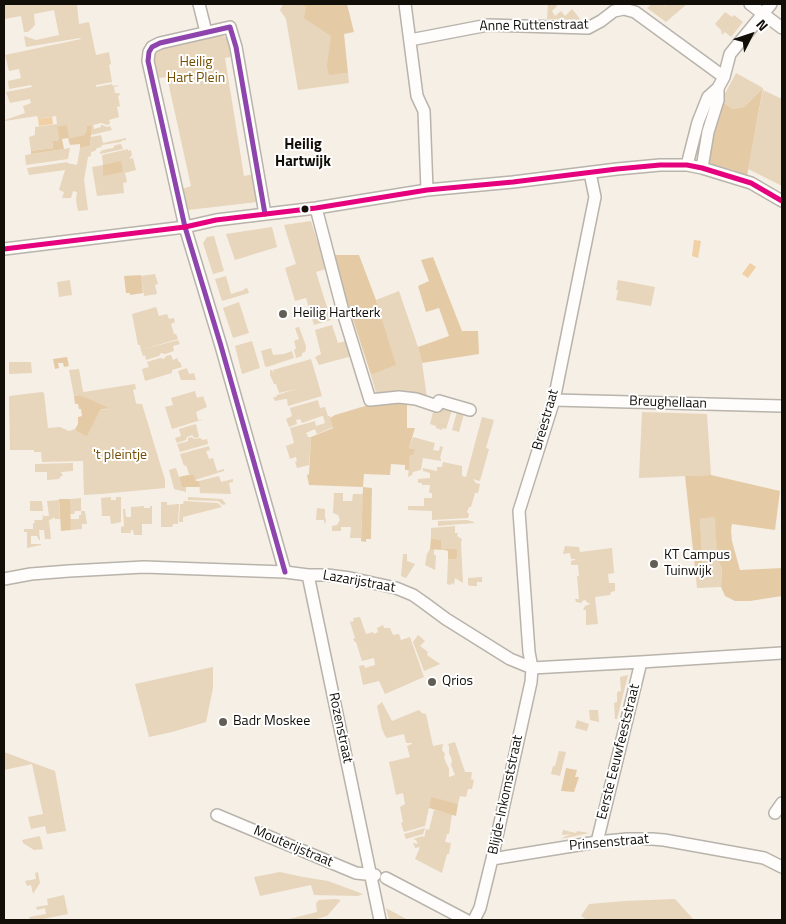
<!DOCTYPE html>
<style>
body{margin:0}
#map{position:relative;width:786px;height:924px;overflow:hidden;background:#f6efe5;font-family:"Titillium Web",sans-serif}
canvas{display:block}
.frame{position:absolute;inset:0;border:5px solid #120e08;pointer-events:none}
.north{position:absolute;left:726px;top:10px;width:50px;height:50px;-webkit-text-stroke:4px #fff;paint-order:stroke;rotate:49deg;font-size:14px;font-weight:700;line-height:20px;text-align:center;color:#120e08}
.north::after{content:'';display:block;margin:auto;width:18px;height:22px;background:#120e08;clip-path:polygon(50% 0,100% 100%,50% 72%,0 100%)}
</style>
<div id="map">
<canvas width="786" height="924"></canvas>
<div class="frame"></div>
<div class="north">N</div>
</div>
<script>
const g = document.querySelector('canvas').getContext('2d');
g.lineJoin = 'round';
function fill(path, color) {
  g.fillStyle = color;
  g.fill(path, 'evenodd');
}
function toPath(rows) {
  const path = new Path2D();
  for (const r of rows) {
    path.moveTo(r[0], r[1]);
    for (let i = 2; i < r.length; i += 2) path.lineTo(r[i], r[i + 1]);
  }
  return path;
}
function stroke(path, color, width, dash) {
  g.strokeStyle = color;
  g.lineWidth = width;
  g.lineCap = dash ? 'butt' : 'round';
  g.setLineDash(dash || []);
  g.stroke(path);
}
function drawText(font, color, halo, rows, align = 'center') {
  g.font = font + ' "Titillium Web",sans-serif';
  g.lineWidth = 4;
  g.setLineDash([]);
  g.textBaseline = 'middle';
  g.strokeStyle = halo;
  g.fillStyle = color;
  for (const [text, x, y, turn = 0] of rows) {
    g.save();
    g.translate(x, y);
    g.rotate((+turn || 0) * Math.PI / 180);
    g.textAlign = isNaN(turn) ? turn : align;
    if (halo) g.strokeText(text, 0, 0);
    g.fillText(text, 0, 0);
    g.restore();
  }
}
const green = toPath([
 [4,4,84,4,77,5,79,24,89,22,96,55,109,52,111,64,109,65,112,82,96,85,96,87,112,84,113,86,117,85,118,86,114,87,115,93,119,93,120,95,118,96,120,106,117,107,119,117,109,120,110,123,108,125,101,123,93,125,94,129,101,127,101,125,102,125,107,127,110,126,112,130,91,135,92,125,87,126,86,132,84,135,69,138,57,127,59,140,52,141,53,148,31,151,29,137,35,135,35,127,57,124,56,116,38,119,37,116,5,121,5,120,25,113,23,106,31,103,30,99,10,103,6,92,32,87,31,85,9,89,8,81,21,78,19,69,9,71,5,55,81,39,80,38,26,47,24,36,36,40,59,35,54,10,34,14,35,25,28,32,24,32,21,16,4,19],
 [283,4,299,4,306,7,331,36,336,74,348,73,349,83,298,90,286,19,280,10],
 [548,4,555,4,557,6,552,11,555,16,561,11,565,16,572,9,581,20,547,19],
 [652,4,663,4,665,6,667,4,687,4,666,22,647,8],
 [725,12,732,17,734,15,743,22,731,37,725,32,722,35,721,30,715,24],
 [220,35,228,38,235,56,225,58,244,176,254,174,257,191,257,202,188,210,182,189,191,186,167,77,158,78,154,60,155,54,167,46],
 [736,73,763,88,744,107,733,109,721,101],
 [763,90,782,99,782,186,748,169],
 [101,135,103,143,126,138,126,140,121,141,121,142,102,145,101,147,97,148,95,151,91,152,91,156,88,157,84,180,88,210,78,211,76,200,77,192,73,191,71,198,62,198,64,192,59,190,65,170,29,175,27,168,68,162,67,163,77,165,80,148,90,146,91,137],
 [121,144,123,149,100,154,100,152,103,150,113,148,115,145],
 [70,148,68,159,26,165,25,155],
 [128,149,128,151,131,150,132,155,129,159,133,158,136,170,125,173,127,182,123,183,124,193,97,196,92,167,103,165,102,155],
 [311,221,326,269,316,272,331,320,314,325,306,298,295,301,285,268,296,264,284,225],
 [272,227,277,247,235,260,226,234],
 [214,236,224,271,213,274,203,243,207,237],
 [155,274,158,284,155,285,157,294,144,296,141,276],
 [226,276,231,294,244,290,244,289,247,288,249,293,222,301,215,279],
 [70,280,72,295,59,297,57,282],
 [618,280,655,287,651,306,616,300,618,290,616,290],
 [399,291,418,347,422,363,427,397,407,391,376,393,371,375,395,365,376,300],
 [239,302,249,333,233,338,223,308],
 [156,307,159,316,167,314,169,319,174,318,175,322,171,324,174,334,176,334,178,339,141,350,140,345,138,345,132,314],
 [332,325,338,343,346,341,352,356,319,365,315,357,321,354,315,330],
 [299,327,306,346,306,349,305,352,302,353,302,356,296,358,294,350,296,348,294,341,299,339,295,328],
 [178,340,180,344,173,346,174,351,165,354,161,353,159,356,146,360,145,355,143,356,141,350],
 [252,341,260,368,242,374,235,346],
 [271,348,273,355,284,354,292,351,294,358,267,367,265,366,261,351],
 [171,355,173,360,177,358,179,362,180,362,182,367,172,370,172,373,145,381,142,369,149,367,147,362,160,358,164,359,166,356],
 [311,359,322,396,288,406,287,399,285,399,275,401,273,397,276,397,277,395,296,389,279,393,276,384,274,384,270,375,270,370,272,370,274,374,273,370],
 [9,362,31,362,32,373,9,374],
 [187,368,189,374,194,373,196,380,181,380,178,371],
 [79,369,83,391,84,392,135,384,136,389,133,390,136,403,138,404,142,404,165,480,165,488,101,494,84,495,83,461,42,462,41,452,34,452,34,450,10,450,9,396,42,392,44,393,48,428,60,427,69,431,75,429,82,434,100,410,108,409,80,395,74,396,69,370],
 [195,391,197,398,203,396,207,407,196,412,198,420,204,419,172,429,165,407,173,405,171,398],
 [318,400,320,408,325,407,328,416,330,416,333,427,317,434,315,429,306,433,308,437,311,437,309,465,297,468,295,462,297,461,296,457,290,459,286,446,294,443,290,428,315,421,316,426,325,423,323,416,322,416,302,423,300,419,296,420,297,424,289,427,286,419,292,416,290,408],
 [442,407,452,410,446,429,443,428,442,430,436,428,436,426,430,424,434,408,442,409],
 [457,412,464,414,459,432,452,430],
 [642,412,707,414,711,475,639,478],
 [482,417,494,420,486,448,489,449,480,481,473,479,476,483,480,484,478,493,475,493,471,507,469,507,467,512,469,514,468,518,432,520,432,511,408,510,408,506,424,506,424,498,432,498,432,493,429,493,430,485,422,485,422,483,418,483,418,479,430,478,430,473,423,471,423,468,437,471,437,467,442,467,443,462,462,466,462,476,466,477],
 [196,424,199,437,195,438,192,435,187,437,186,440,177,443,175,438,181,436,179,429],
 [192,437,194,439,200,438,203,440,207,439,208,444,180,452,177,444,186,442,188,441,188,438],
 [413,437,435,443,433,450,439,451,440,446,443,447,440,458,441,459,441,461,423,458,421,470,413,472,412,475,408,477,410,455,415,449,409,448],
 [209,446,210,450,206,451,209,459,213,458,217,471,224,469,224,471,195,480,192,474,189,474,186,465,184,466,180,454],
 [73,463,73,471,61,472,63,476,61,476,59,479,47,480,47,472,35,472,35,464],
 [176,468,182,486,186,487,186,492,174,489,169,470],
 [219,476,221,482,233,479,233,482,229,483,231,494,200,493,199,481],
 [334,493,343,493,343,501,352,501,353,494,363,494,361,538,350,538,351,527,341,527,341,531,332,531,332,526,337,525,340,520,338,515,333,513],
 [111,497,111,500,116,500,116,497,121,497,121,522,111,524,110,516,102,516,101,498],
 [188,497,222,499,226,504,223,505,218,501,188,500],
 [81,498,81,511,85,511,87,524,82,524,82,529,71,530,70,519,79,519,79,515,81,515,81,511,75,511,74,514,70,514,70,499],
 [59,500,60,519,55,519,54,517,52,519,49,520,51,539,45,539,44,530,39,530,40,540,39,540,37,536,31,536,31,544,41,544,41,545,27,548,27,532,24,532,24,529,33,529,33,523,35,523,34,520,42,520,43,518,42,515,44,516,49,516,47,501],
 [30,501,42,501,43,511,30,511],
 [184,501,218,503,222,507,183,517,183,522,179,522,180,504,183,504],
 [161,502,167,502,167,505,179,504,178,524,173,524,172,527,161,527],
 [144,506,144,508,150,508,150,506,152,506,152,524,142,524,142,535,134,535,133,530,131,530,131,533,121,533,121,527,124,526,123,509,125,509,126,517,131,517,131,507],
 [317,508,325,509,325,517,326,520,325,525,324,520,316,520],
 [716,516,717,560,722,568,721,587,697,588,695,568,703,568,700,519],
 [467,520,474,522,474,523,438,526,438,521],
 [455,526,455,533,458,533,457,536,462,539,461,543,463,583,455,578,454,585,452,583,450,585,447,584,448,559,455,559,457,551,444,549,444,550,441,550,441,540,431,538,431,528],
 [565,546,579,547,580,552,612,548,614,573,608,574,609,583,615,583,615,591,611,592,610,595,595,597,598,624,586,625,586,610,583,610,585,606,590,604,590,603,588,603,585,600,582,601,582,603,576,602,575,599,579,599,577,576,579,576,578,565,571,565,571,561,575,560,575,559,571,559,570,553,563,554],
 [430,549,434,549,434,555,436,555,435,572,435,570,425,565,427,554],
 [403,554,407,554,407,561,415,564,406,578,401,576],
 [482,577,482,582,477,582,477,586,471,586,468,585,468,578],
 [360,617,366,634,373,632,374,634,378,632,377,628,383,625,384,628,390,628,393,635,399,634,401,640,410,637,424,677,385,694,379,681,363,685,359,666,364,665,365,668,375,665,374,658,362,661,356,642,355,642,353,639,355,638,350,622,354,621,353,618],
 [418,635,425,641,420,646,428,652,427,655,440,664,424,671,413,642],
 [213,667,213,688,206,722,172,732,149,737,135,684],
 [628,675,617,719,615,719,614,703,617,702,617,692,621,691,620,677],
 [382,702,392,721,419,710,422,713,426,714,433,746,443,744,442,750,445,754,444,758,449,769,449,777,455,775,451,765,452,760,449,753,449,746,448,744,455,742,465,772,472,772,471,779,474,780,472,789,468,789,466,797,460,796,458,804,431,798,425,826,404,832,401,823,403,822,400,807,405,804,403,793,396,795,389,762,410,757,407,746,412,744,412,743,406,743,404,734,387,738,385,736,382,729,377,706],
 [589,710,598,710,599,722,590,720],
 [577,720,589,724,587,731,575,728],
 [559,751,566,752,560,776,551,774,553,766,555,766],
 [4,752,55,771,66,831,47,834,45,826,31,829,28,817,43,814,32,764,4,770],
 [434,810,452,814,449,834,447,834,445,842,451,843,449,854,447,854,442,873,415,859,420,847,415,848,413,843,418,844,416,840,413,839,423,836,424,838,426,829,429,830],
 [425,828,423,834,406,839,404,834],
 [563,830,576,833,577,831,589,833,561,839,566,836,572,834,562,835],
 [40,836,43,849,34,850,23,843,22,840],
 [38,872,40,883,33,894,31,885,27,886,25,881,36,879,35,873],
 [280,872,303,877,328,881,363,894,358,896,314,895,311,885,260,896,254,877],
 [64,895,68,914,38,920,30,920,29,917,46,914,45,908,37,910,36,907,48,905,47,899],
 [335,899,341,900,327,916,313,920,285,920,317,912,316,903,319,900],
 [675,899,694,920,587,920,581,916,589,904,625,901],
 [386,908,408,920,389,920]
]);
const forest = toPath([
 [299,4,347,4,354,32,344,34,348,73,329,75,327,66,331,36,304,18,306,7],
 [763,88,747,176,733,170,711,164,708,160,708,150,721,101,733,109,744,107],
 [67,125,69,138,84,135,86,132,87,126,92,125,90,146,80,148,80,144,70,145,68,138,62,139,64,149,31,154,31,151,53,148,52,141,59,140,57,127],
 [121,161,123,172,103,176,103,165],
 [332,255,359,255,376,300,396,365,371,375],
 [433,257,462,331,478,331,479,354,422,363,418,347,449,336,439,308,426,312,418,286,429,281,421,260],
 [141,275,143,293,130,295,130,293,126,293,124,276],
 [67,357,69,366,64,367,63,363,58,363,59,368,55,369,53,359],
 [80,395,109,408,100,410,87,436,78,432,75,429,78,424,78,417,82,416,81,409,79,409,78,404,75,404,74,396],
 [402,400,407,403,407,428,415,428,409,448,415,449,413,455,410,455,409,470,405,470,405,465,391,464,390,475,364,474,363,487,372,488,371,539,366,539,366,542,361,541,363,487,309,485,307,475,309,474,311,437,333,428,330,418,335,415,375,403],
 [192,474,194,476,196,481,199,481,200,487,182,487,179,477],
 [711,475,780,491,775,530,732,524,731,530,732,541,740,570,782,568,782,596,750,601,735,601,725,596,721,587,722,568,717,560,715,517,700,519,703,568,695,568,685,476],
 [59,499,70,499,71,530,61,531],
 [431,538,441,540,441,550,430,549],
 [444,549,456,549,457,551,457,557,455,559,448,559,448,551,444,550],
 [566,768,577,770,575,777,579,777,574,792,561,791],
 [431,797,458,804,456,816,429,808]
]);
const water = toPath([
 [52,117,53,124,39,126,38,119],
 [694,240,701,241,698,258,692,256],
 [750,263,756,267,748,278,742,274]
]);
const minor = toPath([
 [199,4,206,32],
 [405,4,417,96,424,111,427,190],
 [750,4,782,28],
 [410,40,488,25,588,28,601,21,614,11,624,9,635,12,724,77],
 [687,165,698,122,708,97,718,88],
 [702,168,708,132,718,100,718,88,724,77,730,54,771,4],
 [316,208,345,319,370,400,399,397,416,399,437,406,439,401,470,410],
 [265,214,236,47,230,27,160,43,152,47,149,52,148,61,185,227,221,346,285,572],
 [4,249,185,227,216,220,316,208,427,190,513,182,617,169,660,165,687,165,702,168,751,183,782,201],
 [554,400,782,406],
 [308,575,380,920],
 [4,579,31,574,69,571,144,567,285,572,308,575,327,575,350,578,396,588,413,595,423,602,446,619,510,659,532,668,641,662,782,653],
 [775,813,782,803],
 [217,815,356,873,375,875],
 [597,842,641,662],
 [492,859,597,842,627,839,652,839,664,840,764,858,782,867],
 [386,878,466,920],
 [474,920,480,908,492,859,531,682,532,668,529,652,519,511,554,400,595,197,590,173]
]);
const bus1 = toPath([
 [265,214,236,47,230,27,160,43,152,47,149,52,148,61,185,227,221,346,285,572]
]);
const bus2 = toPath([
 [4,249,185,227,216,220,316,208,427,190,513,182,617,169,660,165,687,165,702,168,751,183,782,201]
]);
const markers = [
 [305,209,4.5,"#120e08"],
 [283,314,5,"#625d55"],
 [654,564,5,"#625d55"],
 [432,682,5,"#625d55"],
 [223,722,5,"#625d55"]
];
const streetNames = [
 ["Anne Ruttenstraat",534,26,-1],
 ["Breughellaan",668,403,2],
 ["Breestraat",546,420,-74],
 ["Lazarijstraat",359,582,10],
 ["Rozenstraat",340,728,78],
 ["Eerste Eeuwfeeststraat",619,752,-76],
 ["Blijde-Inkomststraat",506,795,-78],
 ["Prinsenstraat",609,843,-5],
 ["Mouterijstraat",293,847,23]
];
const parkNames = [
 ["Heilig",196,63],
 ["Hart Plein",196,79],
 ["'t pleintje",120,456]
];
const poiNames = [
 ["Heilig Hartkerk",293,314],
 ["KT Campus",664,556],
 ["Tuinwijk",664,572],
 ["Qrios",442,682],
 ["Badr Moskee",233,722]
];
const neighbourhoodNames = [
 ["Heilig",303,145],
 ["Hartwijk",303,162]
];
fill(green, '#e7d5bc');
fill(forest, '#e4cba6');
fill(water, '#f0d0a4');
stroke(minor, '#b8b3ab', 14);
stroke(minor, '#fefdfb', 11);
stroke(bus1, '#8e44ad', 5);
stroke(bus2, '#e5007d', 5);
for (const [x, y, r, color] of markers) {
  const dot = new Path2D();
  dot.arc(x, y, r, 0, 2 * Math.PI);
  g.fillStyle = color;
  g.fill(dot);
  stroke(dot, '#fff', 2);
}
drawText('14px', '#120e08', '#fff', streetNames);
drawText('14px', '#754e01', '#fff', parkNames);
drawText('14px', '#120e08', '#fff', poiNames, 'left');
drawText('bold 15px', '#120e08', '#fff', neighbourhoodNames);
</script>
